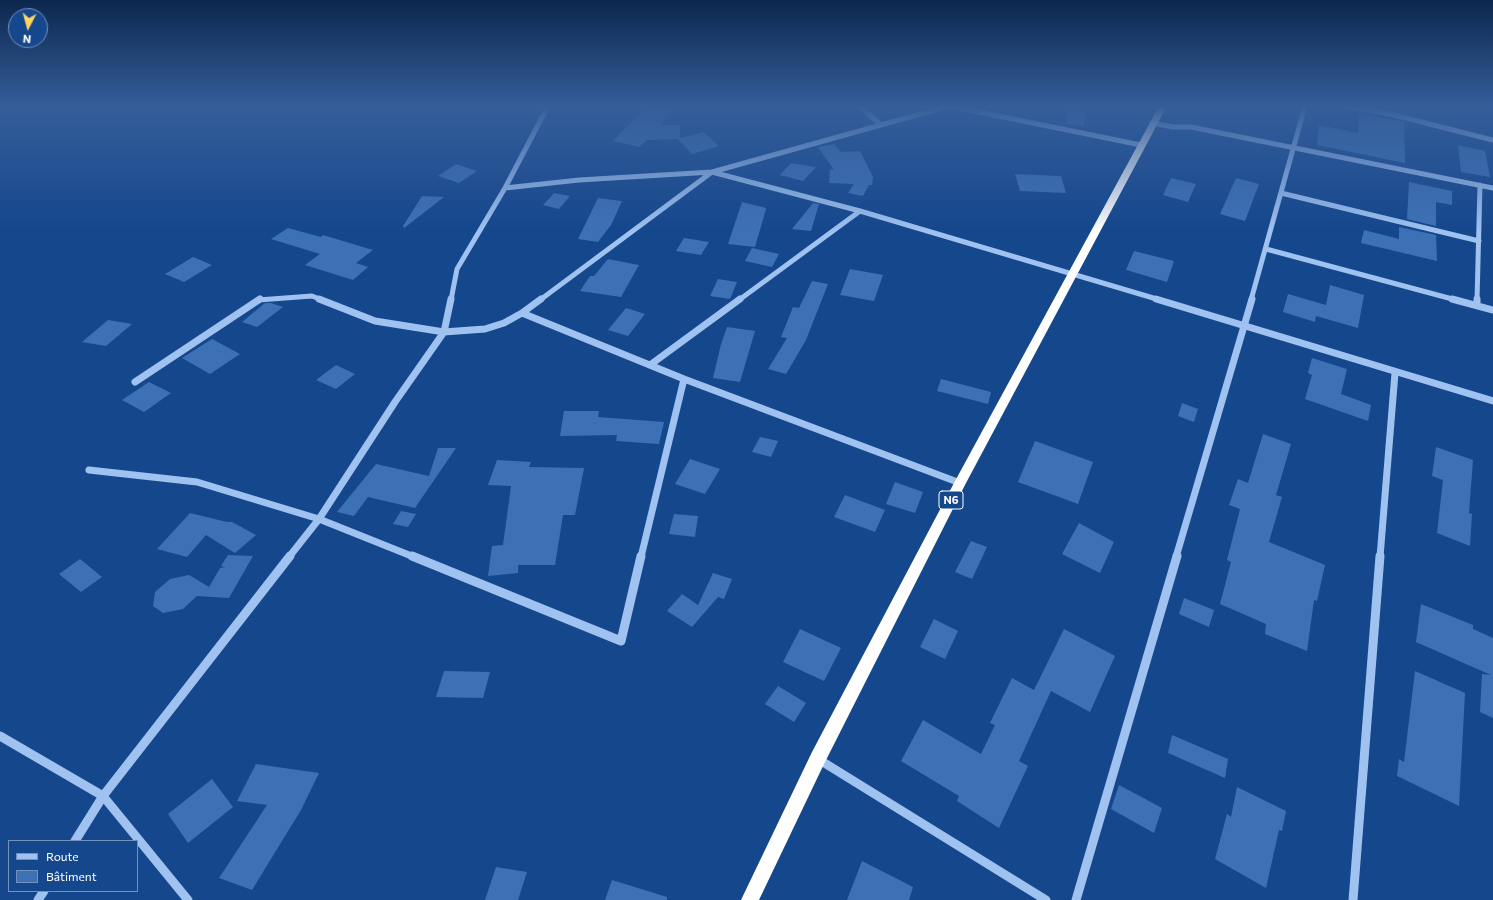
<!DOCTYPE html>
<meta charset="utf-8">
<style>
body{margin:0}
#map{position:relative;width:1493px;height:900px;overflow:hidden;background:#15478d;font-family:Commissioner,sans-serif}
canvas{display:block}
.legend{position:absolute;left:8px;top:840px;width:130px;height:52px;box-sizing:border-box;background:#15478d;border:1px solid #7391bb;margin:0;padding:5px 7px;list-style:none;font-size:12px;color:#fff}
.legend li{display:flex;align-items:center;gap:8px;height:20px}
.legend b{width:20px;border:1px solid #7391bb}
.north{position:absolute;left:8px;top:8px;width:40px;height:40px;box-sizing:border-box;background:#15478d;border:1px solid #7391bb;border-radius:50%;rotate:186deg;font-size:11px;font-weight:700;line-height:16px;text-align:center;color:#fff}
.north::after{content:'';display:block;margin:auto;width:14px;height:18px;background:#ffd45e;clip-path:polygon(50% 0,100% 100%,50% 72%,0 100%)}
</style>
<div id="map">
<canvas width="1493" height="900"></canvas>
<ul class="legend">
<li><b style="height:5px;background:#9fc2f0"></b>Route</li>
<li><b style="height:11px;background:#3d71b6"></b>Bâtiment</li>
</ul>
<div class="north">N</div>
</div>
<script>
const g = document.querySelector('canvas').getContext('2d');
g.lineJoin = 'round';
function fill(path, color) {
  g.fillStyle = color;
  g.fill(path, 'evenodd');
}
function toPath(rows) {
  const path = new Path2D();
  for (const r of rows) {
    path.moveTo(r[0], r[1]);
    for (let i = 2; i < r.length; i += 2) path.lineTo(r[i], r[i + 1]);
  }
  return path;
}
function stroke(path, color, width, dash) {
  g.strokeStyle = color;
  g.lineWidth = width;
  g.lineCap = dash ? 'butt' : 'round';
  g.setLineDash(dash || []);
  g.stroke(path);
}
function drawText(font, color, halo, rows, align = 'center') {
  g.font = font + ' Commissioner,sans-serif';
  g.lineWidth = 3;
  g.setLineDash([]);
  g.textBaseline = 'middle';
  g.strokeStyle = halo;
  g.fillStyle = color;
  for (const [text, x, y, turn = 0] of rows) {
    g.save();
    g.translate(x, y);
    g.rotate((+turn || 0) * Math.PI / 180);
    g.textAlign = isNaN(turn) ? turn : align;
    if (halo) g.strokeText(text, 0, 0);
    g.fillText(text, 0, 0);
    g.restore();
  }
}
const building = toPath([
 [647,106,675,106,661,125,680,125,680,138,704,132,719,146,692,154,678,139,647,140,639,147,613,141],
 [1068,109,1085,112,1084,126,1066,124],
 [1359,113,1404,122,1405,163,1317,145,1319,125,1358,133],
 [834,144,841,152,860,151,873,177,872,185,869,185,863,196,848,193,854,184,829,183,830,169,834,170,818,147],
 [1458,145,1485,151,1490,177,1461,172],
 [791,163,816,167,803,181,780,175],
 [456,164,477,171,459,183,438,176],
 [1015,174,1061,176,1066,193,1020,191],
 [1171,178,1196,184,1188,202,1163,195],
 [1236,178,1259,184,1245,221,1220,214],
 [1409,182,1452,191,1452,205,1436,202,1436,226,1407,219],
 [554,193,570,196,559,209,543,205],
 [422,196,444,197,404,228,403,226],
 [598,198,622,201,611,225,598,242,578,239],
 [742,202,766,208,766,209,755,247,728,244],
 [813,203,819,204,811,231,792,229],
 [1399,227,1436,235,1437,261,1361,243,1364,230,1399,239],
 [288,228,321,237,323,235,373,250,356,263,368,267,353,280,305,265,320,254,271,239],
 [684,238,709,242,701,255,676,251],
 [752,248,779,254,772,267,745,261],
 [1134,251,1174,261,1167,282,1126,270],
 [193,257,212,265,184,282,165,274],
 [608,259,639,265,621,297,580,291,590,276,594,276],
 [850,269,883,275,874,301,840,295],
 [718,279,737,282,730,299,710,296],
 [812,281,828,284,806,340,786,374,768,369,787,338,781,337,793,307,799,308],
 [1330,285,1364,295,1358,328,1316,316,1315,322,1283,312,1288,294,1326,305],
 [265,303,271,303,283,307,257,327,242,322],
 [626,308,645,314,628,336,608,330],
 [108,320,132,324,106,346,82,342],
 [727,327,755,331,740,382,713,378,721,344],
 [212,339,240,354,210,374,182,358],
 [1312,358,1347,369,1341,394,1371,405,1368,421,1305,399,1312,375,1308,373],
 [336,365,355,374,336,389,316,380],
 [941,379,991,392,988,404,937,391],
 [149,382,171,393,144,412,122,400],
 [1182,403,1198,409,1194,422,1178,416],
 [564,411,599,411,598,417,664,422,659,444,616,441,617,435,560,436],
 [1263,434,1291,444,1276,495,1282,497,1269,542,1325,565,1317,601,1314,600,1307,651,1265,634,1266,624,1220,604,1231,562,1227,560,1240,509,1229,505,1238,479,1248,483],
 [760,437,778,441,771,457,752,452],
 [1035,441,1093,462,1078,504,1018,482],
 [1436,447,1473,460,1469,513,1472,514,1470,546,1437,533,1443,480,1432,476],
 [438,448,456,448,415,508,368,497,354,516,337,512,376,464,429,476],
 [690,459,720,469,705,494,675,484],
 [497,460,531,462,529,467,584,468,575,515,563,515,555,565,518,565,518,573,488,576,492,546,503,545,511,486,488,485],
 [895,482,923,492,915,513,886,504],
 [845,495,885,510,875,532,834,517],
 [401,511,416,514,408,527,393,524],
 [190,513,227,522,232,522,256,535,235,553,206,535,187,557,157,549],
 [674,514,698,516,695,537,669,534],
 [1079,523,1114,542,1100,573,1062,554],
 [971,541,987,547,972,579,955,572],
 [228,555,253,556,229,598,197,596,183,609,163,613,153,606,155,592,170,579,189,575,209,587,220,568,225,567,221,566],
 [80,559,102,577,81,592,59,574],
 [713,573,732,579,724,599,718,597,692,627,667,611,682,594,698,605],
 [1184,598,1214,610,1209,627,1179,614],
 [1421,604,1473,625,1473,629,1493,638,1493,718,1480,712,1482,674,1491,675,1416,642],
 [934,619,958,631,945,659,920,647],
 [800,629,841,648,824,681,783,662],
 [1064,629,1115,656,1090,712,1051,691,1019,761,1028,766,999,828,957,801,959,796,901,761,923,720,981,754,995,725,990,723,1012,678,1034,690],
 [444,671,490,672,483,698,436,697],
 [1415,671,1465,693,1459,806,1397,776,1399,759,1404,762],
 [778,686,806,703,794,722,765,704],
 [1172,735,1228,759,1225,778,1168,753],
 [256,764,319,773,301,810,252,890,219,878,267,805,237,801],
 [212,779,233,807,188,843,168,814],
 [1119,785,1162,808,1154,833,1111,809],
 [1237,787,1286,811,1282,831,1279,830,1266,888,1215,859,1227,814,1231,817],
 [862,861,913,887,909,900,847,900],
 [496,867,527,872,518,900,485,900],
 [612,880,667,897,667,900,605,900]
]);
const minorFar2 = toPath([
 [859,106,880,124],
 [949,106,1141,145],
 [1346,106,1394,115,1493,140],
 [1152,123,1173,127,1191,127,1493,188],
 [505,188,579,180,712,172,860,211,1160,300],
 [1281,193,1479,241],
 [1266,249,1456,300],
 [258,300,312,296,322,300],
 [451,300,457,269,505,188,548,106],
 [540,300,712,172,949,106],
 [739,300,860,211],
 [1251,300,1305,106],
 [1477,300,1480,185]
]);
const minorFar1 = toPath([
 [319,299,375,321,444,332,485,329,504,323,522,313,541,299],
 [1156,299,1493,401],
 [1452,299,1493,310],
 [1477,305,1477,299],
 [522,313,684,379,960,483],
 [650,365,740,299],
 [135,382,260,299],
 [89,470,197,482,319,519,414,557],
 [289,557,319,519,395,402,444,332,451,299],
 [641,557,684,379],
 [1176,557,1252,299],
 [1380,557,1395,373]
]);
const minor = toPath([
 [412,556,621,641,641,556],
 [0,736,103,796,188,900],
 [818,759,1046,900],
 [75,841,103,796,290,556],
 [38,900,44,891],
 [1076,900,1177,556],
 [1353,900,1380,556]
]);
const highway = toPath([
 [1159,106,1167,106,966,483,824,764,759,900,741,900,812,752,954,483,1159,106]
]);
const shields = [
 [951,500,24]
];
const shieldNames = [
 ["N6",951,500]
];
fill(building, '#3d71b6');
stroke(minorFar2, '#9fc2f0', 5);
stroke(minorFar1, '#9fc2f0', 7);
stroke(minor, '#9fc2f0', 9);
fill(highway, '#fff');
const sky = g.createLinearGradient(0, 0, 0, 232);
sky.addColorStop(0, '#0c274e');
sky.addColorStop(0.46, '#355e9a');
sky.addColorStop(1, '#355e9a00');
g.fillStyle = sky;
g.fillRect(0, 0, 1493, 232);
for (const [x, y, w] of shields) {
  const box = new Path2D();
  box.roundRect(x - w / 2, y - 9, w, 18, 3);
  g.fillStyle = '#15478d';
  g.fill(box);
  stroke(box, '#fff', 1);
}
drawText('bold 11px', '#fff', null, shieldNames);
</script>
